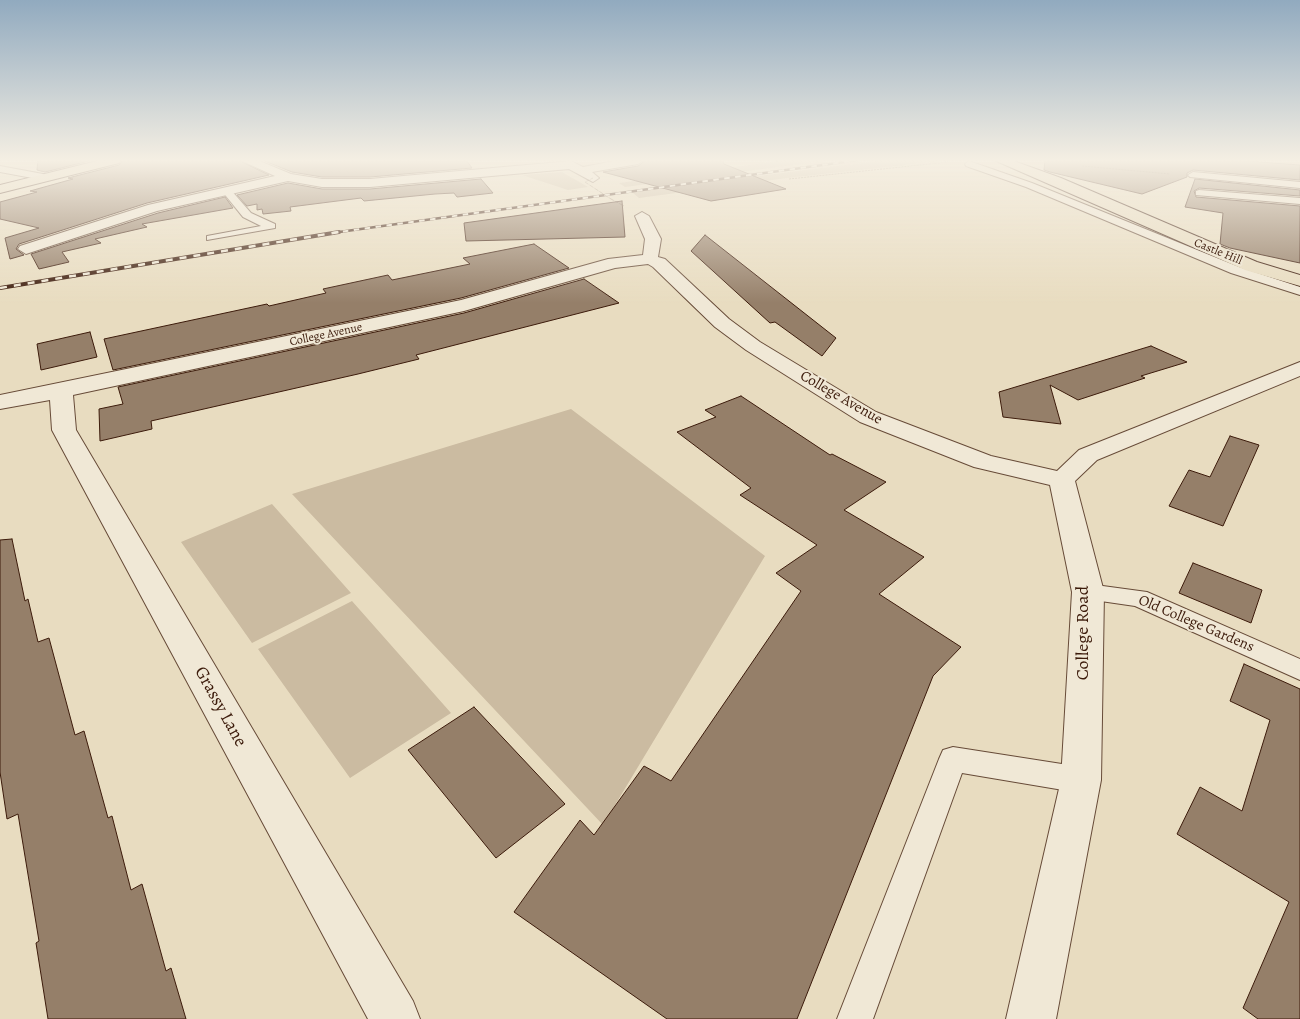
<!DOCTYPE html>
<style>
body{margin:0}
canvas{display:block;background:#e8dcc0}
</style>
<canvas width="1300" height="1019"></canvas>
<script>
const g = document.querySelector('canvas').getContext('2d');
g.lineJoin = 'round';
function fill(path, color) {
  g.fillStyle = color;
  g.fill(path, 'evenodd');
}
function toPath(rows) {
  const path = new Path2D();
  for (const r of rows) {
    path.moveTo(r[0], r[1]);
    for (let i = 2; i < r.length; i += 2) path.lineTo(r[i], r[i + 1]);
  }
  return path;
}
function stroke(path, color, width, dash) {
  g.strokeStyle = color;
  g.lineWidth = width;
  g.lineCap = dash ? 'butt' : 'round';
  g.setLineDash(dash || []);
  g.stroke(path);
}
function drawText(font, color, halo, rows, align = 'center') {
  g.font = font + ' Alegreya,serif';
  g.lineWidth = 4;
  g.setLineDash([]);
  g.textBaseline = 'middle';
  g.strokeStyle = halo;
  g.fillStyle = color;
  for (const [text, x, y, turn = 0] of rows) {
    g.save();
    g.translate(x, y);
    g.rotate((+turn || 0) * Math.PI / 180);
    g.textAlign = isNaN(turn) ? turn : align;
    if (halo) g.strokeText(text, 0, 0);
    g.fillText(text, 0, 0);
    g.restore();
  }
}
const green = toPath([
 [786,160,831,160,625,187,619,183],
 [885,160,949,160,787,178,639,198,632,192],
 [562,172,588,187,568,190,522,175],
 [571,409,765,556,603,825,292,494],
 [272,504,351,593,252,643,181,542],
 [352,601,451,713,350,778,258,649]
]);
const building = toPath([
 [38,160,93,160,45,172,37,170,38,160],
 [123,160,238,160,269,175,147,203,19,244,16,249,24,255,10,259,5,238,39,228,0,219,0,202,37,192,30,191,73,179,68,178,119,165,123,160],
 [262,160,467,161,472,168,370,177,322,177,292,172,262,160],
 [646,160,723,160,724,164,786,189,711,201,603,172,638,166,646,160],
 [1045,160,1235,160,1300,165,1300,180,1193,170,1187,173,1187,177,1142,194,1050,172,1044,170,1045,160],
 [481,179,493,193,457,197,454,193,435,194,364,201,361,198,290,207,291,211,263,214,262,209,257,210,257,204,247,206,237,195,288,183,322,189,370,189,481,179],
 [1195,179,1300,190,1300,196,1199,188,1194,191,1196,197,1300,206,1300,263,1230,248,1220,244,1223,213,1185,207,1195,179],
 [225,197,233,208,142,224,147,227,95,239,101,243,62,252,69,262,39,269,31,254,158,213,225,197],
 [622,201,625,237,466,241,464,223,622,201],
 [705,235,836,338,822,356,775,322,770,323,691,251,705,235],
 [534,244,569,268,461,298,113,370,104,339,267,304,269,306,326,293,323,289,388,275,392,280,470,264,463,258,534,244],
 [584,279,619,303,416,355,419,359,358,374,151,421,152,429,100,441,99,409,123,404,118,387,464,313,584,279],
 [90,332,97,357,41,370,37,344,90,332],
 [1151,346,1187,362,1141,376,1145,378,1078,400,1050,385,1061,424,1003,417,999,392,1151,346],
 [741,396,830,455,832,454,886,482,844,510,924,557,879,594,961,647,933,676,797,1019,667,1019,514,912,580,820,594,835,644,766,671,781,801,591,776,573,817,545,740,495,751,488,677,432,716,417,705,410,741,396],
 [1230,436,1259,445,1223,526,1169,506,1189,470,1210,477,1230,436],
 [12,539,25,601,28,599,38,642,49,638,75,735,84,731,108,818,112,816,131,890,142,884,166,971,171,968,186,1019,48,1019,36,943,39,941,18,814,7,819,0,772,0,540,12,539],
 [1193,563,1262,590,1251,623,1179,593,1193,563],
 [1244,664,1300,689,1300,1019,1258,1019,1243,1008,1289,902,1177,834,1200,787,1242,811,1270,720,1230,701,1244,664],
 [474,707,565,804,496,858,408,750,474,707]
]);
const path = toPath([
 [1082,166,1170,174],
 [789,179,948,162],
 [611,199,624,206]
]);
const service = toPath([
 [969,161,1032,183,1239,267,1300,287,1300,295,1231,273,1026,187,966,166,965,164,969,161],
 [0,166,43,174,48,177,43,180,0,172,0,166],
 [1193,172,1300,182,1300,188,1190,177,1188,175,1193,172],
 [227,188,230,189,251,213,275,224,275,228,207,240,207,236,261,226,243,217,222,191,227,188],
 [1199,190,1300,198,1300,204,1196,195,1196,191,1199,190],
 [1088,584,1147,592,1300,659,1300,680,1135,606,1080,598,1077,592,1080,586,1088,584],
 [953,747,1081,767,1091,771,1095,780,1091,789,1081,793,962,773,873,1019,837,1019,939,759,943,750,953,747]
]);
const minor = toPath([
 [240,160,257,160,291,174,322,179,370,179,571,161,583,167,619,160,644,160,638,164,592,172,599,178,593,182,569,169,370,187,322,187,288,181,157,211,32,252,26,254,18,249,20,246,148,205,275,176,240,160],
 [642,212,649,216,661,239,658,257,665,259,729,319,760,342,876,412,991,456,1057,471,1079,450,1300,362,1300,376,1097,460,1075,481,1104,592,1101,780,1056,1019,1006,1019,1061,780,1072,592,1050,485,974,467,860,422,746,350,715,327,653,267,648,264,615,268,464,311,73,395,76,430,413,1001,420,1019,368,1019,52,430,50,400,0,409,0,395,461,300,608,259,643,255,645,239,635,216,642,212]
]);
const primary = toPath([
 [101,160,121,160,119,163,0,193,0,185,101,160],
 [994,160,1011,160,1061,178,1257,262,1300,275,1300,286,1245,270,994,160]
]);
const railFar1 = toPath([
 [332,233,858,160]
]);
const rail = toPath([
 [0,288,339,232]
]);
const pathBridge = toPath([
 [593,178,585,182,611,199]
]);
const farStreetnames = [
 ["Castle Hill",1218,252,22],
 ["College Avenue",326,335,-12]
];
const streetNames = [
 ["College Avenue",841,398,30],
 ["Old College Gardens",1196,624,23]
];
const nearStreetnames = [
 ["College Road",1084,633,-90],
 ["Grassy Lane",220,707,61]
];
fill(green, '#cbbba1');
fill(building, '#957f69');
stroke(building, '#3c1b0b', 1);
stroke(service, '#674b38', 2);
stroke(minor, '#674b38', 2);
stroke(primary, '#3c1b0b', 2);
stroke(path, '#3c1b0b', 1, [0.5, 1]);
fill(service, '#f0e8d6');
fill(minor, '#f0e8d6');
fill(primary, '#e8dcc0');
stroke(railFar1, '#3c1b0b', 2.5);
stroke(rail, '#3c1b0b', 4);
stroke(railFar1, '#f0e8d6', 2, [5.5]);
stroke(rail, '#f0e8d6', 2.5, [7]);
stroke(pathBridge, '#3c1b0b', 1, [0.5, 1]);
const sky = g.createLinearGradient(0, 0, 0, 303);
sky.addColorStop(0, '#91aabf');
sky.addColorStop(0.53, '#f5efe3');
sky.addColorStop(1, '#f5efe300');
g.fillStyle = sky;
g.fillRect(0, 0, 1300, 303);
drawText('12px', '#3c1b0b', '#f0e8d6', farStreetnames);
drawText('15px', '#3c1b0b', '#f0e8d6', streetNames);
drawText('18px', '#3c1b0b', '#f0e8d6', nearStreetnames);
</script>
